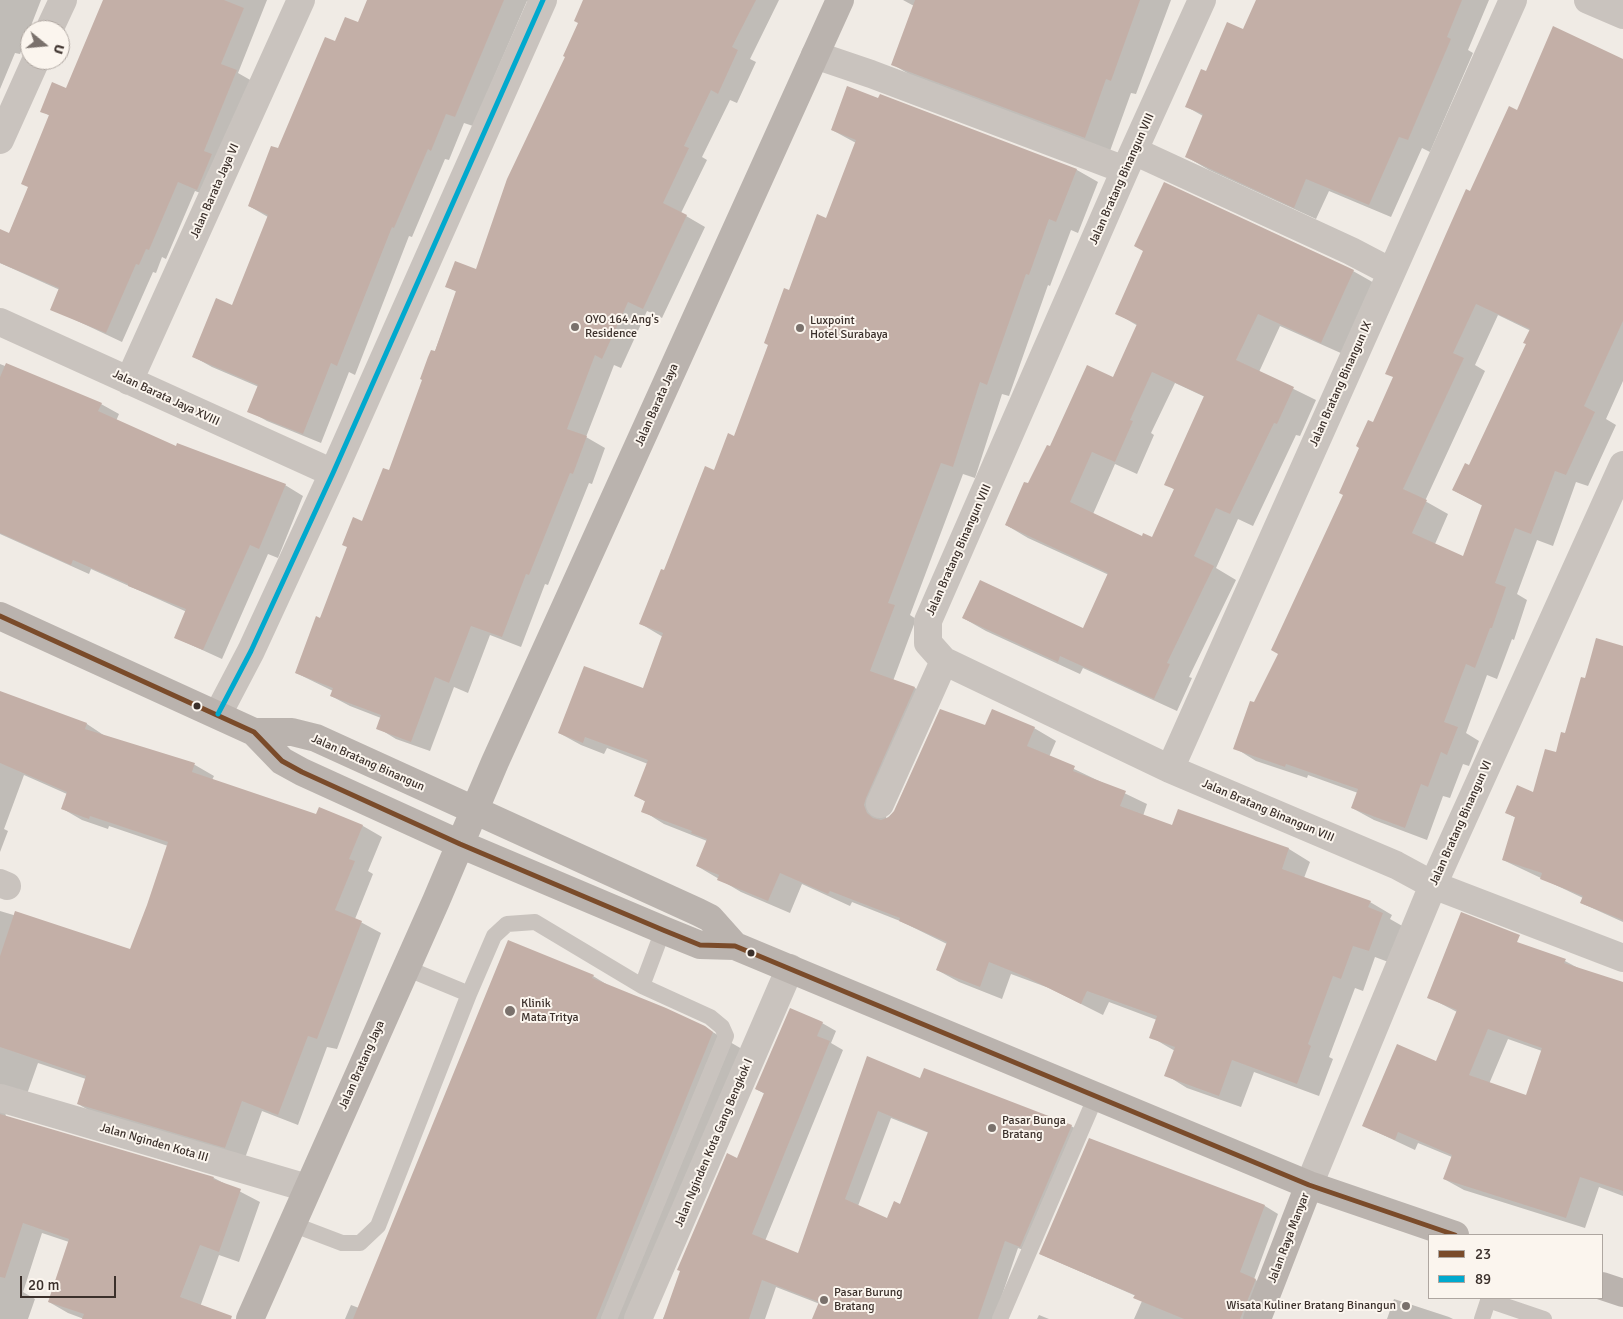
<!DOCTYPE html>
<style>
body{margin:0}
#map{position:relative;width:1623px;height:1319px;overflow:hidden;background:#f0ebe5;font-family:Signika,sans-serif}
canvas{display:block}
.legend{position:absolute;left:1428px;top:1234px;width:175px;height:65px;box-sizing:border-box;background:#fbf5ee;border:1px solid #aea6a0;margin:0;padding:6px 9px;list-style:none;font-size:15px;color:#3b302b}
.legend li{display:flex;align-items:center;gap:10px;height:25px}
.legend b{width:25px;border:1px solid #aea6a0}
.north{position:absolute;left:20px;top:20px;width:50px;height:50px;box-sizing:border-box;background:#fbf5ee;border:1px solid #aea6a0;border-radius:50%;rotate:107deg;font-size:14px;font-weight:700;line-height:20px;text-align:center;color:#3b302b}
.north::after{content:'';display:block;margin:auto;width:18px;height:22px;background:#7a716c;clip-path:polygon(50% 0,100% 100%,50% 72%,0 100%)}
.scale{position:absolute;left:20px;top:1276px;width:96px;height:22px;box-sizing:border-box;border:2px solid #3b302b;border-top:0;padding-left:6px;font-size:15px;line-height:18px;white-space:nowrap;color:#3b302b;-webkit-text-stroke:4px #fbf5ee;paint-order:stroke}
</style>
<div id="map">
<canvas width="1623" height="1319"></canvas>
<ul class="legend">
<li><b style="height:6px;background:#7a4b2a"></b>23</li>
<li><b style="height:6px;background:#00a9ce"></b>89</li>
</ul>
<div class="north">U</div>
<div class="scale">20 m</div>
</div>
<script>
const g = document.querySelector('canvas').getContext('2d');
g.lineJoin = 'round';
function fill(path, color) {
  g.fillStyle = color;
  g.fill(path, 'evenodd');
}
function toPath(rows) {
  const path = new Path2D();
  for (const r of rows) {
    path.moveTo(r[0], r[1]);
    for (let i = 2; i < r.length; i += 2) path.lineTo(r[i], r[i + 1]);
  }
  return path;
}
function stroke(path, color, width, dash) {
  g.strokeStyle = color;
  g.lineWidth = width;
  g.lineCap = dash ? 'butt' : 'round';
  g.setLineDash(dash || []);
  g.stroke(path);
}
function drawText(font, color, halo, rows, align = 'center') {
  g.font = font + ' Signika,sans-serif';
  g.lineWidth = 4;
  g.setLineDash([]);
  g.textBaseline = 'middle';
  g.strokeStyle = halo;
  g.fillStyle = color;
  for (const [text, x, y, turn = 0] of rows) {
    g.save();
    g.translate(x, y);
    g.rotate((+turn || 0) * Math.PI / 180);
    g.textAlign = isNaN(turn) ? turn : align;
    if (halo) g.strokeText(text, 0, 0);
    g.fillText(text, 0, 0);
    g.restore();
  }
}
const shadow = toPath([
 [0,0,41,0,20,54,15,53,0,89],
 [105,0,267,0,238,73,252,81,214,198,195,191,166,259,162,257,156,273,153,272,122,342,52,309,60,290,0,263,0,241,9,234,29,187,50,116,42,111,67,90],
 [368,0,530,0,529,2,527,1,473,126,464,123,449,160,445,159,412,237,409,236,355,375,349,372,321,443,267,421,249,411,259,387,212,367,194,357,233,306,268,217,249,206,336,43,359,23],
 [588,0,779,0,750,59,756,62,737,103,730,100,702,157,707,160,681,213,705,227,662,318,647,311,621,368,614,365,586,437,605,448,592,484,589,483,548,585,545,584,521,647,490,635,468,693,454,687,430,751,396,739,378,728,381,718,350,706,331,696,333,691,296,673,363,522,390,472,457,292,447,287,477,271,567,57],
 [903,0,1171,0,1136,94,1131,93,1110,151,917,79,892,64,914,6],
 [1257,0,1489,0,1468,50,1473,53,1430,152,1422,148,1391,217,1329,191,1316,219,1209,170,1187,157,1203,116,1187,107,1207,73,1244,31],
 [1623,60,1623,381,1606,419,1616,425,1588,486,1576,482,1553,546,1537,540,1517,594,1527,600,1514,640,1512,639,1497,679,1487,675,1466,733,1479,741,1469,766,1463,764,1450,798,1443,796,1427,840,1374,820,1352,808,1358,793,1308,775,1307,778,1256,761,1235,748,1279,654,1470,192,1517,111],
 [1498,315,1531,331,1527,344,1470,466,1453,490,1483,506,1464,558,1435,544,1448,514,1425,501,1485,371,1475,365],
 [832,130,1077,170,1098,182,1078,233,1071,230,1050,286,1048,285,1009,396,1002,394,975,478,963,474,910,615,916,619,893,681,915,688,936,701,887,810,886,819,986,727,1034,728,1056,741,1049,757,1147,804,1143,816,1172,827,1178,811,1289,849,1310,862,1304,878,1370,902,1392,915,1390,919,1404,927,1391,963,1375,957,1363,991,1355,988,1329,1057,1333,1059,1319,1096,1254,1072,1241,1107,1187,1088,1166,1075,1175,1051,1151,1037,1157,1020,1109,1002,1103,1015,1049,988,1011,974,1002,999,959,982,937,970,947,944,900,921,852,902,850,906,802,884,790,913,741,892,697,866,707,841,664,824,643,811,646,802,636,796,648,764,607,748,604,754,581,745,559,733,644,690,663,637,641,624,715,471,735,437,790,292,827,219,856,143],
 [1164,184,1353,271,1376,284,1343,354,1280,326,1259,372,1316,400,1300,436,1296,435,1253,526,1238,519,1216,568,1236,580,1189,677,1192,678,1177,711,1083,668,1080,674,986,631,963,618,1084,629,1109,575,1028,538,1006,525,1051,448,1113,378,1138,326,1116,313,1145,251],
 [1175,383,1205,397,1166,484,1175,490,1152,539,1143,537,1093,514,1115,464,1137,474,1154,435,1151,433],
 [0,364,101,404,119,414,116,421,177,448,285,485,303,496,278,558,268,554,222,659,176,638,187,612,91,569,89,574,0,534],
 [1623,647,1623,922,1581,903,1583,898,1503,860,1516,818,1507,813,1534,794,1566,735,1586,680],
 [0,693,87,724,105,736,195,765,214,776,212,780,317,816,363,826,382,837,368,871,373,874,355,919,381,933,337,1049,327,1047,298,1125,262,1111,245,1158,97,1115,78,1104,86,1079,38,1063,27,1094,4,1104,6,1117,214,1178,260,1202,239,1262,219,1255,200,1307,213,1319,84,1319,68,1313,49,1302,69,1242,42,1233,23,1292,35,1299,28,1319,0,1319,0,911,131,950,149,906,168,846,109,826,108,829,82,820,63,809,67,794,24,775,4,829,8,831,0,852],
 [1505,941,1565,961,1580,969,1623,984,1623,1196,1599,1187,1585,1228,1464,1190,1444,1179,1452,1157,1418,1143,1415,1150,1364,1126,1436,1063,1457,1012,1428,997],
 [1508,1039,1542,1051,1527,1097,1489,1084],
 [593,976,611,987,704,1027,742,1049,642,1319,345,1319,351,1305,359,1308],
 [822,1023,836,1031,831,1043,843,1050,765,1241,798,1255,868,1058,921,1080,1071,1126,1085,1134,1034,1254,1018,1248,994,1319,813,1319,820,1304,776,1287,765,1319,663,1319,738,1159,765,1094,756,1089],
 [891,1118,929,1133,900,1205,888,1220,858,1206],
 [1090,1139,1265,1206,1278,1214,1254,1279,1269,1288,1257,1319,1134,1319,1142,1301,1136,1296,1040,1254],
 [1394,1299,1449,1317,1453,1319,1387,1319],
 [1039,1315,1049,1319,1037,1319]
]);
const building = toPath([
 [103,0,224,0,244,8,221,64,237,70,204,151,212,154,197,190,178,182,149,250,146,249,139,265,136,264,106,333,50,310,59,288,0,263,0,229,9,233,28,187,21,184,49,115,40,112,52,82,66,88],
 [367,0,504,0,455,117,446,114,431,151,428,149,394,228,392,227,337,366,331,363,303,434,247,412,258,385,192,357,216,298,232,305,268,215,248,206,271,146,278,148,325,37,335,41,345,17,358,22],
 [583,0,756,0,732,47,738,50,718,94,711,90,684,146,689,148,663,203,687,215,643,309,628,302,602,359,595,355,567,429,587,436,573,474,570,473,529,575,526,574,502,637,471,626,449,683,435,677,411,742,376,729,381,715,330,696,333,688,295,673,316,616,320,618,347,547,342,545,353,517,362,521,383,468,389,470,422,380,420,379,428,357,431,350,435,351,456,291,445,287,455,261,476,269,507,179,565,57,563,56,578,23,574,21],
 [915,0,1140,0,1111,81,1106,79,1085,138,891,65],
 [1256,0,1462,0,1447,37,1451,39,1408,140,1399,137,1369,205,1306,179,1294,208,1185,157,1203,114,1185,107,1201,69,1206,71,1227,22,1243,29],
 [1553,26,1623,59,1623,321,1584,406,1595,412,1566,475,1555,471,1531,534,1515,528,1495,583,1506,587,1492,628,1490,628,1475,668,1466,664,1444,722,1458,727,1447,755,1441,752,1428,787,1421,784,1405,828,1351,808,1358,789,1286,764,1285,767,1233,749,1250,701,1254,702,1278,654,1271,650,1343,495,1339,493,1359,448,1356,446,1368,420,1373,422,1393,377,1385,374,1446,234,1466,189,1470,191,1509,106,1517,110],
 [1476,304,1530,329,1523,343,1526,344,1469,465,1465,463,1452,490,1482,505,1463,556,1412,533,1427,500,1403,489,1464,358,1453,353],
 [847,86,878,98,880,94,1077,169,1056,222,1049,219,1029,275,1026,274,987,385,980,382,953,467,941,463,888,603,895,605,870,671,915,687,866,798,864,805,867,813,873,818,881,820,889,817,894,811,940,709,985,725,992,709,1035,727,1027,746,1075,766,1073,771,1126,791,1120,806,1172,825,1178,809,1289,848,1282,869,1371,901,1368,907,1383,913,1369,951,1353,946,1341,979,1333,976,1308,1044,1311,1046,1297,1084,1232,1060,1219,1096,1164,1076,1175,1047,1149,1038,1157,1016,1087,991,1081,1004,1026,977,989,962,980,987,936,970,947,942,899,921,900,918,830,891,828,894,780,873,768,901,717,880,719,875,696,866,707,839,691,833,692,831,641,812,645,801,634,796,648,760,585,737,583,743,558,733,584,666,643,688,663,633,639,624,661,569,664,570,705,466,714,470,728,433,734,436,768,345,764,343,784,288,789,290,817,214,826,218,856,140,831,130],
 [1164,182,1354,270,1321,343,1258,314,1236,360,1294,387,1277,424,1274,423,1230,514,1216,508,1194,556,1214,566,1167,663,1170,664,1154,699,1060,656,1058,662,962,618,980,580,1083,628,1108,573,1005,525,1024,482,1028,483,1047,445,1050,446,1087,365,1113,377,1137,324,1115,314,1143,251,1134,246],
 [1152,372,1204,396,1164,485,1174,489,1152,537,1143,533,1142,536,1070,502,1092,452,1115,462,1133,421,1130,420],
 [6,363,102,403,98,411,176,446,177,443,286,484,259,549,250,545,203,650,174,638,186,609,128,586,128,584,73,560,71,565,0,533,0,377],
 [1596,638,1623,646,1623,920,1580,903,1583,896,1540,879,1542,873,1502,860,1515,817,1505,813,1517,785,1533,792,1545,749,1556,752,1561,732,1565,733,1581,677,1585,678],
 [0,691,87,723,85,729,195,763,192,772,316,814,319,807,363,825,349,859,355,861,335,910,362,921,317,1039,308,1036,278,1115,242,1101,225,1148,77,1104,86,1076,0,1047,0,956,15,911,130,949,147,905,168,842,90,816,89,819,61,809,67,792,0,763],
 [1461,912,1520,935,1517,942,1566,959,1564,963,1623,982,1623,1191,1580,1177,1566,1218,1443,1179,1452,1155,1398,1132,1395,1140,1362,1126,1397,1044,1436,1061,1457,1010,1427,998],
 [1488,1029,1542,1048,1526,1095,1469,1075],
 [508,940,594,975,592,978,666,1008,705,1026,713,1032,596,1319,353,1319],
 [790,1008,823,1022,817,1036,830,1041,752,1234,798,1253,867,1056,920,1078,924,1068,1072,1125,1020,1247,1005,1241,978,1319,812,1319,819,1302,762,1280,749,1319,663,1319,680,1271,677,1270,727,1153,737,1158,764,1093,755,1089],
 [878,1111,928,1132,900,1204,894,1201,887,1218,845,1199],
 [0,1114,214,1177,213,1179,241,1189,219,1252,200,1245,180,1297,232,1316,231,1319,82,1319,84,1314,48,1302,69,1239,23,1223,5,1278,0,1277],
 [1089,1138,1265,1205,1240,1272,1256,1279,1240,1319,1184,1319,1133,1298,1135,1295,1039,1254]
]);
const lane = toPath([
 [406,968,469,994],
 [292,1224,342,1243,360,1243,378,1226,469,994,494,936,507,924,535,922,642,986,663,930],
 [1488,1300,1544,1319],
 [609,1319,726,1036,722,1027,710,1017,642,986],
 [1000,1319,1096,1096],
 [1482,1319,1489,1298]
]);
const street = toPath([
 [1202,0,1125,170,928,621,928,643,944,661,1170,769,1396,865,1433,885,1623,958],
 [1588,0,1623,15],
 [49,30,63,0],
 [815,55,871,74,1125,170],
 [0,140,36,60],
 [1134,151,1351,251,1391,272],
 [0,322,333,473],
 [129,381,301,0],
 [218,714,251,651,333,473,543,0],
 [1170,769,1513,0],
 [880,804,944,661],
 [0,883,7,886],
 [0,1098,307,1188],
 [1309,1185,1433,885,1623,465],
 [638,1319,790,968]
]);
const secondary = toPath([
 [0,616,254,732,282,761,302,772,460,844,663,930,700,945,735,946,1309,1185,1455,1235],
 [254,732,292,732,316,738,698,912,710,918,735,946],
 [1602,1286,1623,1293],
 [250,1319,436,901,495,762,840,0],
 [1257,1319,1309,1185]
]);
const bus1 = toPath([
 [0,616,254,732,282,761,302,772,460,844,663,930,700,945,735,946,1309,1185,1455,1235]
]);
const bus2 = toPath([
 [218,714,251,651,333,473,543,0]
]);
const markers = [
 [575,327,5,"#7a716c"],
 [800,328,5,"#7a716c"],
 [197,706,4.5,"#3b302b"],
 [751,953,4.5,"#3b302b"],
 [510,1011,6,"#7a716c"],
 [992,1128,5,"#7a716c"],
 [824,1300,5,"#7a716c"],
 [1406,1306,5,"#7a716c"]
];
const streetNames = [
 ["Jalan Bratang Binangun VIII",1122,179,-66],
 ["Jalan Barata Jaya VI",215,191,-66],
 ["Jalan Bratang Binangun IX",1341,384,-66],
 ["Jalan Barata Jaya XVIII",166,398,25],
 ["Jalan Barata Jaya",657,405,-66],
 ["Jalan Bratang Binangun VIII",959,550,-66],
 ["Jalan Bratang Binangun",368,763,24],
 ["Jalan Bratang Binangun VIII",1268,811,23],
 ["Jalan Bratang Binangun VI",1461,823,-66],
 ["Jalan Bratang Jaya",362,1065,-66],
 ["Jalan Nginden Kota III",154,1143,16],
 ["Jalan Nginden Kota Gang Bengkok I",714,1143,-67],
 ["Jalan Raya Manyar",1289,1238,-69]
];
const poiNames = [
 ["OYO 164 Ang's",585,320],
 ["Residence",585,334],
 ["Luxpoint",810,321],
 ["Hotel Surabaya",810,335],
 ["Klinik",521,1004],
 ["Mata Tritya",521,1018],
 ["Pasar Bunga",1002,1121],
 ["Bratang",1002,1135],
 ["Pasar Burung",834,1293],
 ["Bratang",834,1307],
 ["Wisata Kuliner Bratang Binangun",1396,1306,"right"]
];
fill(shadow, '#0003');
fill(building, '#c3afa7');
stroke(lane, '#c9c3be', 16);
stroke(street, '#c9c3be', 28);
stroke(secondary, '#bab3ae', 28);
stroke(bus1, '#7a4b2a', 5);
stroke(bus2, '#00a9ce', 5);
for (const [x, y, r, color] of markers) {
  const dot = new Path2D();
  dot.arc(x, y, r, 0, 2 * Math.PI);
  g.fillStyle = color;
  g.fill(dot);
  stroke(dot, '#fbf5ee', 2);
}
drawText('12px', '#3b302b', '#fbf5ee', streetNames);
drawText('12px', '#3b302b', '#fbf5ee', poiNames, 'left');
</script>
